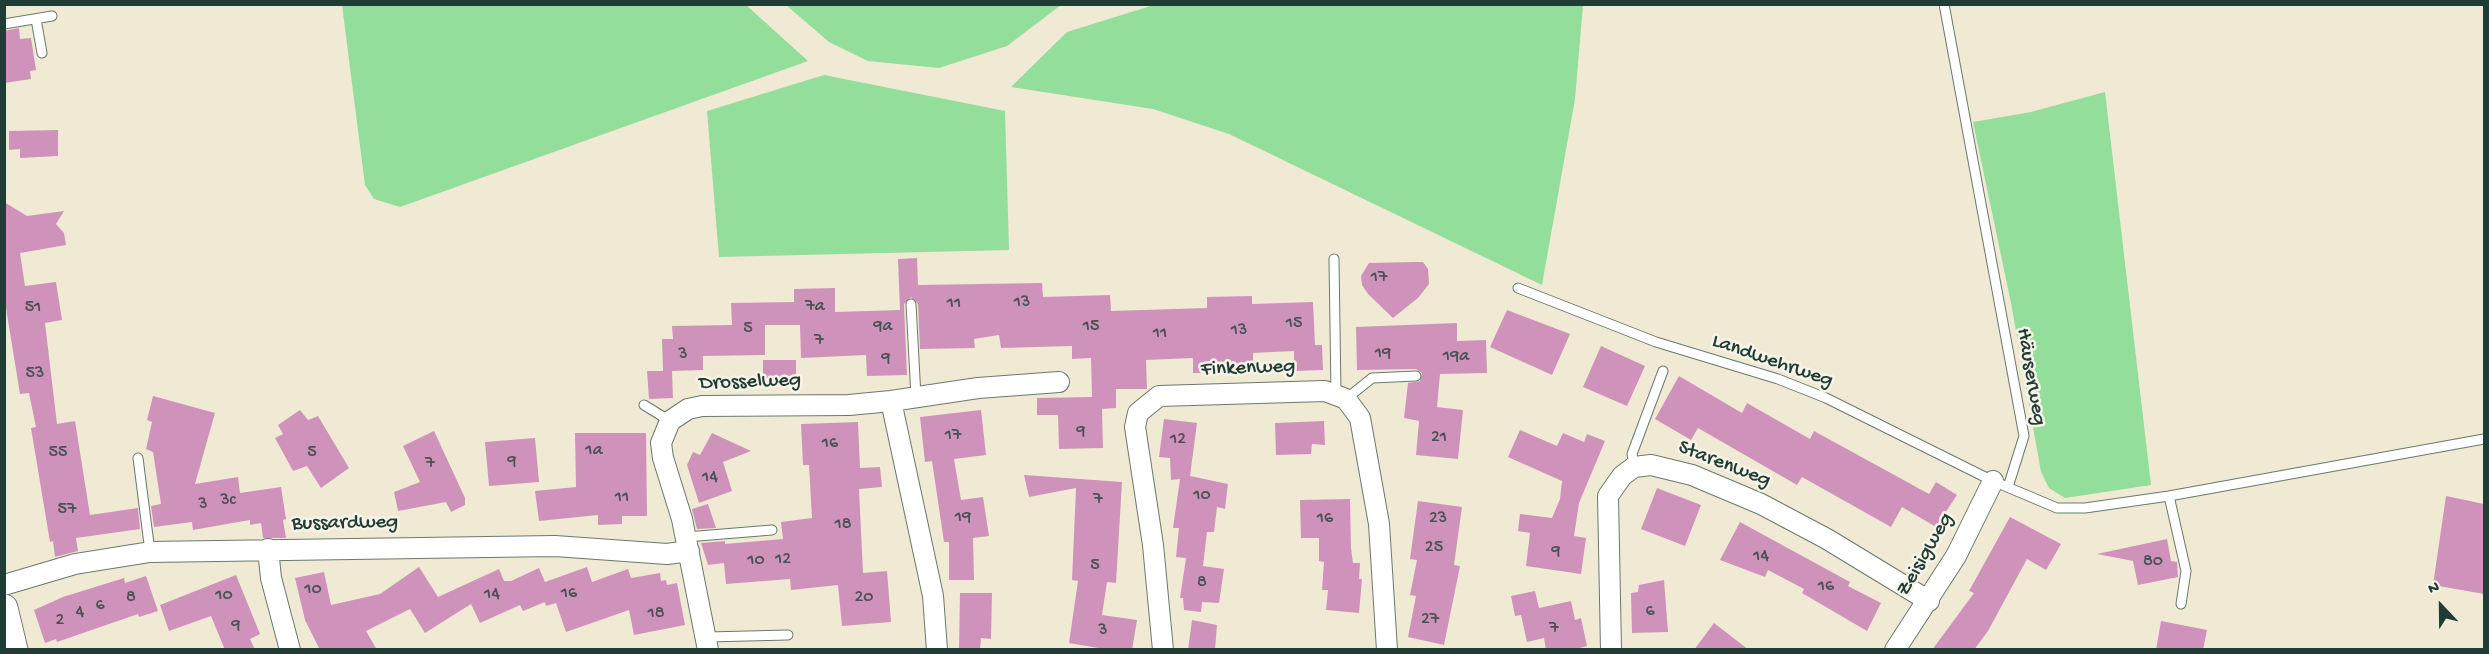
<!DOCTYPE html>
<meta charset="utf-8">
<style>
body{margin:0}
#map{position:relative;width:2489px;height:654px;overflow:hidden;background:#f0ead4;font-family:"Gochi Hand",sans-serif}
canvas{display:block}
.frame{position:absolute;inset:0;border:6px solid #1f3d34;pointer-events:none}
.north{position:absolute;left:2411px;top:576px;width:60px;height:60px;-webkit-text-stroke:4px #f7f3e8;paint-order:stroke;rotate:338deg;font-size:16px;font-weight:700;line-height:24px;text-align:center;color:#1f3d34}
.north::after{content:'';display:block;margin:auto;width:21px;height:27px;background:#1f3d34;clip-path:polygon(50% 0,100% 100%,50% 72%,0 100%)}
</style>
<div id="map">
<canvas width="2489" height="654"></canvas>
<div class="frame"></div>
<div class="north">N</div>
</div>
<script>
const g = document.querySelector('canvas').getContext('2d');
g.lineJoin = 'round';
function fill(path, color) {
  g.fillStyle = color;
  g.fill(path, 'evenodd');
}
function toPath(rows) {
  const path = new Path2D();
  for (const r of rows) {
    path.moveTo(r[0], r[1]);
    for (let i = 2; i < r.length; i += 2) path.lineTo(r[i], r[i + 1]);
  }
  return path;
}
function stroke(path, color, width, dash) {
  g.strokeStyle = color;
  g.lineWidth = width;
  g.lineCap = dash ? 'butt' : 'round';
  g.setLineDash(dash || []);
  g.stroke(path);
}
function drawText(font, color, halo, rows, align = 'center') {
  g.font = font + ' "Gochi Hand",sans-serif';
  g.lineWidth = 5;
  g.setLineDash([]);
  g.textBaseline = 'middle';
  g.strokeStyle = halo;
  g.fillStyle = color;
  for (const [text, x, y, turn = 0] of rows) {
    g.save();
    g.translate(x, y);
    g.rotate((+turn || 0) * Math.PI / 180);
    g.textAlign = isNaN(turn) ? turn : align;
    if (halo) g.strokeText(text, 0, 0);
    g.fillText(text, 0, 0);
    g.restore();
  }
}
const green = toPath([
 [1157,4,1583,5,1575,99,1542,285,1229,134,1153,109,1011,87,1067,32],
 [342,5,746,5,808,61,400,207,374,199,365,185],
 [786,5,1061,5,1007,46,939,68,868,61,829,42],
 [824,75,1005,111,1009,250,719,257,707,111],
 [2105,92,2151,485,2065,498,2049,488,2041,472,2011,303,1973,122,2031,112]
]);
const building = toPath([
 [19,28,20,39,31,38,36,70,30,71,31,79,4,83,4,31],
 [58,130,58,156,20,158,20,149,9,150,9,131],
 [4,202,27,216,64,211,56,224,64,233,66,245,20,253,25,286,56,282,62,320,45,323,57,424,75,421,90,515,138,508,140,529,76,538,78,551,55,557,53,541,50,542,31,428,36,427,29,393,20,394,4,296],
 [917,258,918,285,1042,283,1043,297,1110,295,1111,311,1207,308,1207,297,1252,296,1252,304,1313,302,1315,345,1322,345,1323,370,1294,371,1294,351,1253,353,1253,368,1212,369,1212,373,1193,373,1193,358,1146,360,1147,389,1116,389,1116,408,1102,409,1103,448,1059,449,1058,415,1037,415,1037,398,1092,397,1091,358,1072,359,1072,346,1001,348,999,335,974,339,975,348,920,349,918,304,911,297,904,304,907,375,867,376,866,355,801,358,800,325,765,325,765,355,703,356,703,370,672,371,673,398,649,399,647,371,663,371,662,339,673,339,672,326,732,325,731,303,794,302,794,289,835,288,835,312,900,310,898,259],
 [1414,262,1423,262,1428,269,1429,284,1418,298,1393,318,1368,294,1362,285,1361,276,1369,263],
 [1507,310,1570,334,1552,375,1490,347],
 [1457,323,1457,341,1486,340,1487,373,1440,374,1437,407,1463,410,1458,459,1416,455,1419,421,1404,418,1408,383,1420,381,1422,373,1416,369,1357,370,1356,327],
 [1601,346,1645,366,1627,406,1583,387],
 [763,360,796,360,796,382,763,383],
 [1679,376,1742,413,1747,403,1810,439,1814,431,1929,494,1936,482,1957,495,1936,527,1902,507,1891,527,1802,477,1797,485,1698,428,1691,440,1655,419],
 [153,396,215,413,195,484,238,477,240,493,281,487,286,519,283,520,286,538,263,538,261,523,250,525,250,520,193,530,192,522,154,527,151,506,161,504,153,452,146,449,152,422,147,420],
 [300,410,308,420,318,416,349,468,321,488,307,466,293,471,275,438,283,434,278,425],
 [981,410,986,455,954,459,961,500,983,497,989,536,973,538,974,580,949,580,949,542,944,542,932,461,925,462,920,417],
 [1164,419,1197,423,1190,476,1228,484,1225,509,1217,507,1214,532,1207,532,1203,566,1224,569,1219,603,1202,602,1201,612,1184,610,1183,598,1180,598,1186,558,1176,557,1179,528,1173,528,1180,479,1171,480,1170,458,1159,457],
 [1324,421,1325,445,1312,444,1311,454,1276,455,1275,423],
 [858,422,860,468,880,467,882,487,859,489,863,573,887,571,891,622,842,626,838,585,791,590,790,579,726,584,724,563,708,565,701,543,725,541,725,544,783,539,781,522,812,518,809,465,803,465,801,424],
 [1520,430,1557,446,1563,433,1584,442,1587,434,1605,441,1579,503,1574,536,1586,538,1581,574,1526,566,1530,533,1518,531,1520,514,1552,518,1560,499,1562,481,1508,457],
 [434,431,465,498,465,505,451,512,446,502,398,511,394,492,420,482,403,446],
 [575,433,646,433,647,516,622,516,622,524,598,525,598,515,539,521,535,491,576,487],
 [712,433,751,451,723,462,732,491,699,503,687,465,693,452,700,455],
 [535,438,539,482,489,486,485,442],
 [1024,475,1122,482,1116,583,1107,582,1102,615,1137,620,1132,650,1110,650,1069,643,1078,581,1072,580,1076,488,1029,497],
 [1657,488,1701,505,1685,546,1641,529],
 [2446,496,2484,504,2484,594,2433,585],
 [1350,499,1351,548,1353,563,1360,563,1359,579,1362,579,1359,613,1326,610,1328,590,1322,590,1324,562,1319,561,1319,538,1301,538,1300,500],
 [1418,501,1462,507,1454,565,1460,566,1444,645,1408,637,1416,596,1410,595,1417,560,1410,559],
 [708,504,716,528,697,529,692,509],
 [2010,517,2061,544,2046,570,2027,559,1988,631,1974,650,1932,650,1974,593,1969,591],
 [1740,522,1850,582,1848,586,1881,603,1867,631,1802,593,1804,589,1768,570,1765,577,1720,560],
 [2167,539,2171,561,2177,562,2178,577,2138,585,2133,561,2097,554],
 [419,567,438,597,499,569,504,581,511,581,539,568,545,582,587,567,592,582,628,569,631,578,660,573,661,581,666,580,667,585,677,583,685,625,634,635,629,610,566,632,556,603,546,606,545,602,523,611,520,605,480,623,471,604,425,633,410,609,366,631,377,650,320,650,305,620,295,578,324,572,331,605,380,594],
 [236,575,260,634,250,639,255,650,225,650,211,616,169,631,160,605],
 [146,576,158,611,139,617,138,614,57,642,56,639,45,643,34,610,63,597,124,578,125,583],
 [1664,580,1668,632,1632,633,1631,593,1638,592,1639,585],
 [1535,591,1539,608,1571,601,1575,620,1581,618,1587,646,1571,650,1546,650,1544,638,1527,642,1521,615,1515,616,1511,596],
 [960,593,992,593,991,639,981,638,980,650,959,650],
 [1192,620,1217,625,1215,650,1188,650],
 [2161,621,2207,630,2203,650,2156,650],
 [1714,623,1749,650,1694,650]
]);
const lane = toPath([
 [1944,4,2024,436,2008,487],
 [36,19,42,53],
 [4,24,52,16],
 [1334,259,1336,394],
 [1518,288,1656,342,1778,379,1826,398,1993,481,2057,508,2085,508,2169,496,2484,439],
 [911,304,916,397],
 [1346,399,1372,378,1416,376],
 [644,405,670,421],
 [138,458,150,552],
 [1634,467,1632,454,1663,371],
 [2169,496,2186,571,2181,604],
 [686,537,772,530],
 [707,637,788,635]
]);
const street = toPath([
 [891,401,978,388,1059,382],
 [268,549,271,578,290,650],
 [4,585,75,564,150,552,555,546,667,554,689,551],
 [708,650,682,519,663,458,661,443,670,421,688,409,702,406,849,405,891,401,933,596,937,650],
 [1163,650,1153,545,1135,427,1138,413,1159,396,1325,391,1346,399,1360,418,1379,524,1387,650],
 [1611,650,1608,496,1622,476,1634,467,1651,465,1692,475,1761,504,1827,539,1929,601],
 [1895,650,1956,556,1993,481]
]);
const secondary = toPath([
 [4,608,14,650]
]);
const numberNames = [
 ["17",1379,278],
 ["13",1022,303],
 ["11",954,304],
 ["7a",815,307],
 ["51",33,308],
 ["15",1294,324],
 ["9a",883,327],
 ["15",1091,327],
 ["5",748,329],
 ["13",1239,331],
 ["11",1160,334],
 ["7",819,341],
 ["19",1383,354],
 ["3",683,355],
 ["19a",1456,357],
 ["9",886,359],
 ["53",35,374],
 ["9",1081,432],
 ["17",953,436],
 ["21",1439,438],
 ["12",1178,440],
 ["16",830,444],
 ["1a",594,451],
 ["55",58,453],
 ["5",312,453],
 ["9",512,462],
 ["7",430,464],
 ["14",710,478],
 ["10",1202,496],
 ["11",622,498],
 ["7",1098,500],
 ["3c",228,501],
 ["3",203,505],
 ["57",67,510],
 ["19",963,518],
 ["16",1325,519],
 ["23",1438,519],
 ["18",843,525],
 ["25",1434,548],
 ["9",1556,552],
 ["14",1761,557],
 ["12",783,560],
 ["10",756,561],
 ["80",2153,562],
 ["5",1095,566],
 ["8",1202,583],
 ["16",1826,587],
 ["10",313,590],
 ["16",569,594],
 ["14",492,595],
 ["10",224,596],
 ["8",131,598],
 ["20",864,598],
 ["6",100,606],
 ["6",1650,612],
 ["4",80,613],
 ["18",656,614],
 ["27",1430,620],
 ["2",60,621],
 ["9",236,626],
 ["7",1554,629],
 ["3",1103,631]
];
const streetNames = [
 ["Landwehrweg",1772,362,19],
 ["Finkenweg",1248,369,-2],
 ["Häuserweg",2030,377,80],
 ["Drosselweg",750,383,-2],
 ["Starenweg",1724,465,21],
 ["Bussardweg",345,524,-1],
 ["Zeisigweg",1926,555,-60]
];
fill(green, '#92de9a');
fill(building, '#cf93bb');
stroke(lane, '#687a6c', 11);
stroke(street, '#687a6c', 22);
stroke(secondary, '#687a6c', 29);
stroke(lane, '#fff', 9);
stroke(street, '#fff', 20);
stroke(secondary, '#fff', 27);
drawText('18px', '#4b5256', null, numberNames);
drawText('21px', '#1f3d34', '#f7f3e8', streetNames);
</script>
